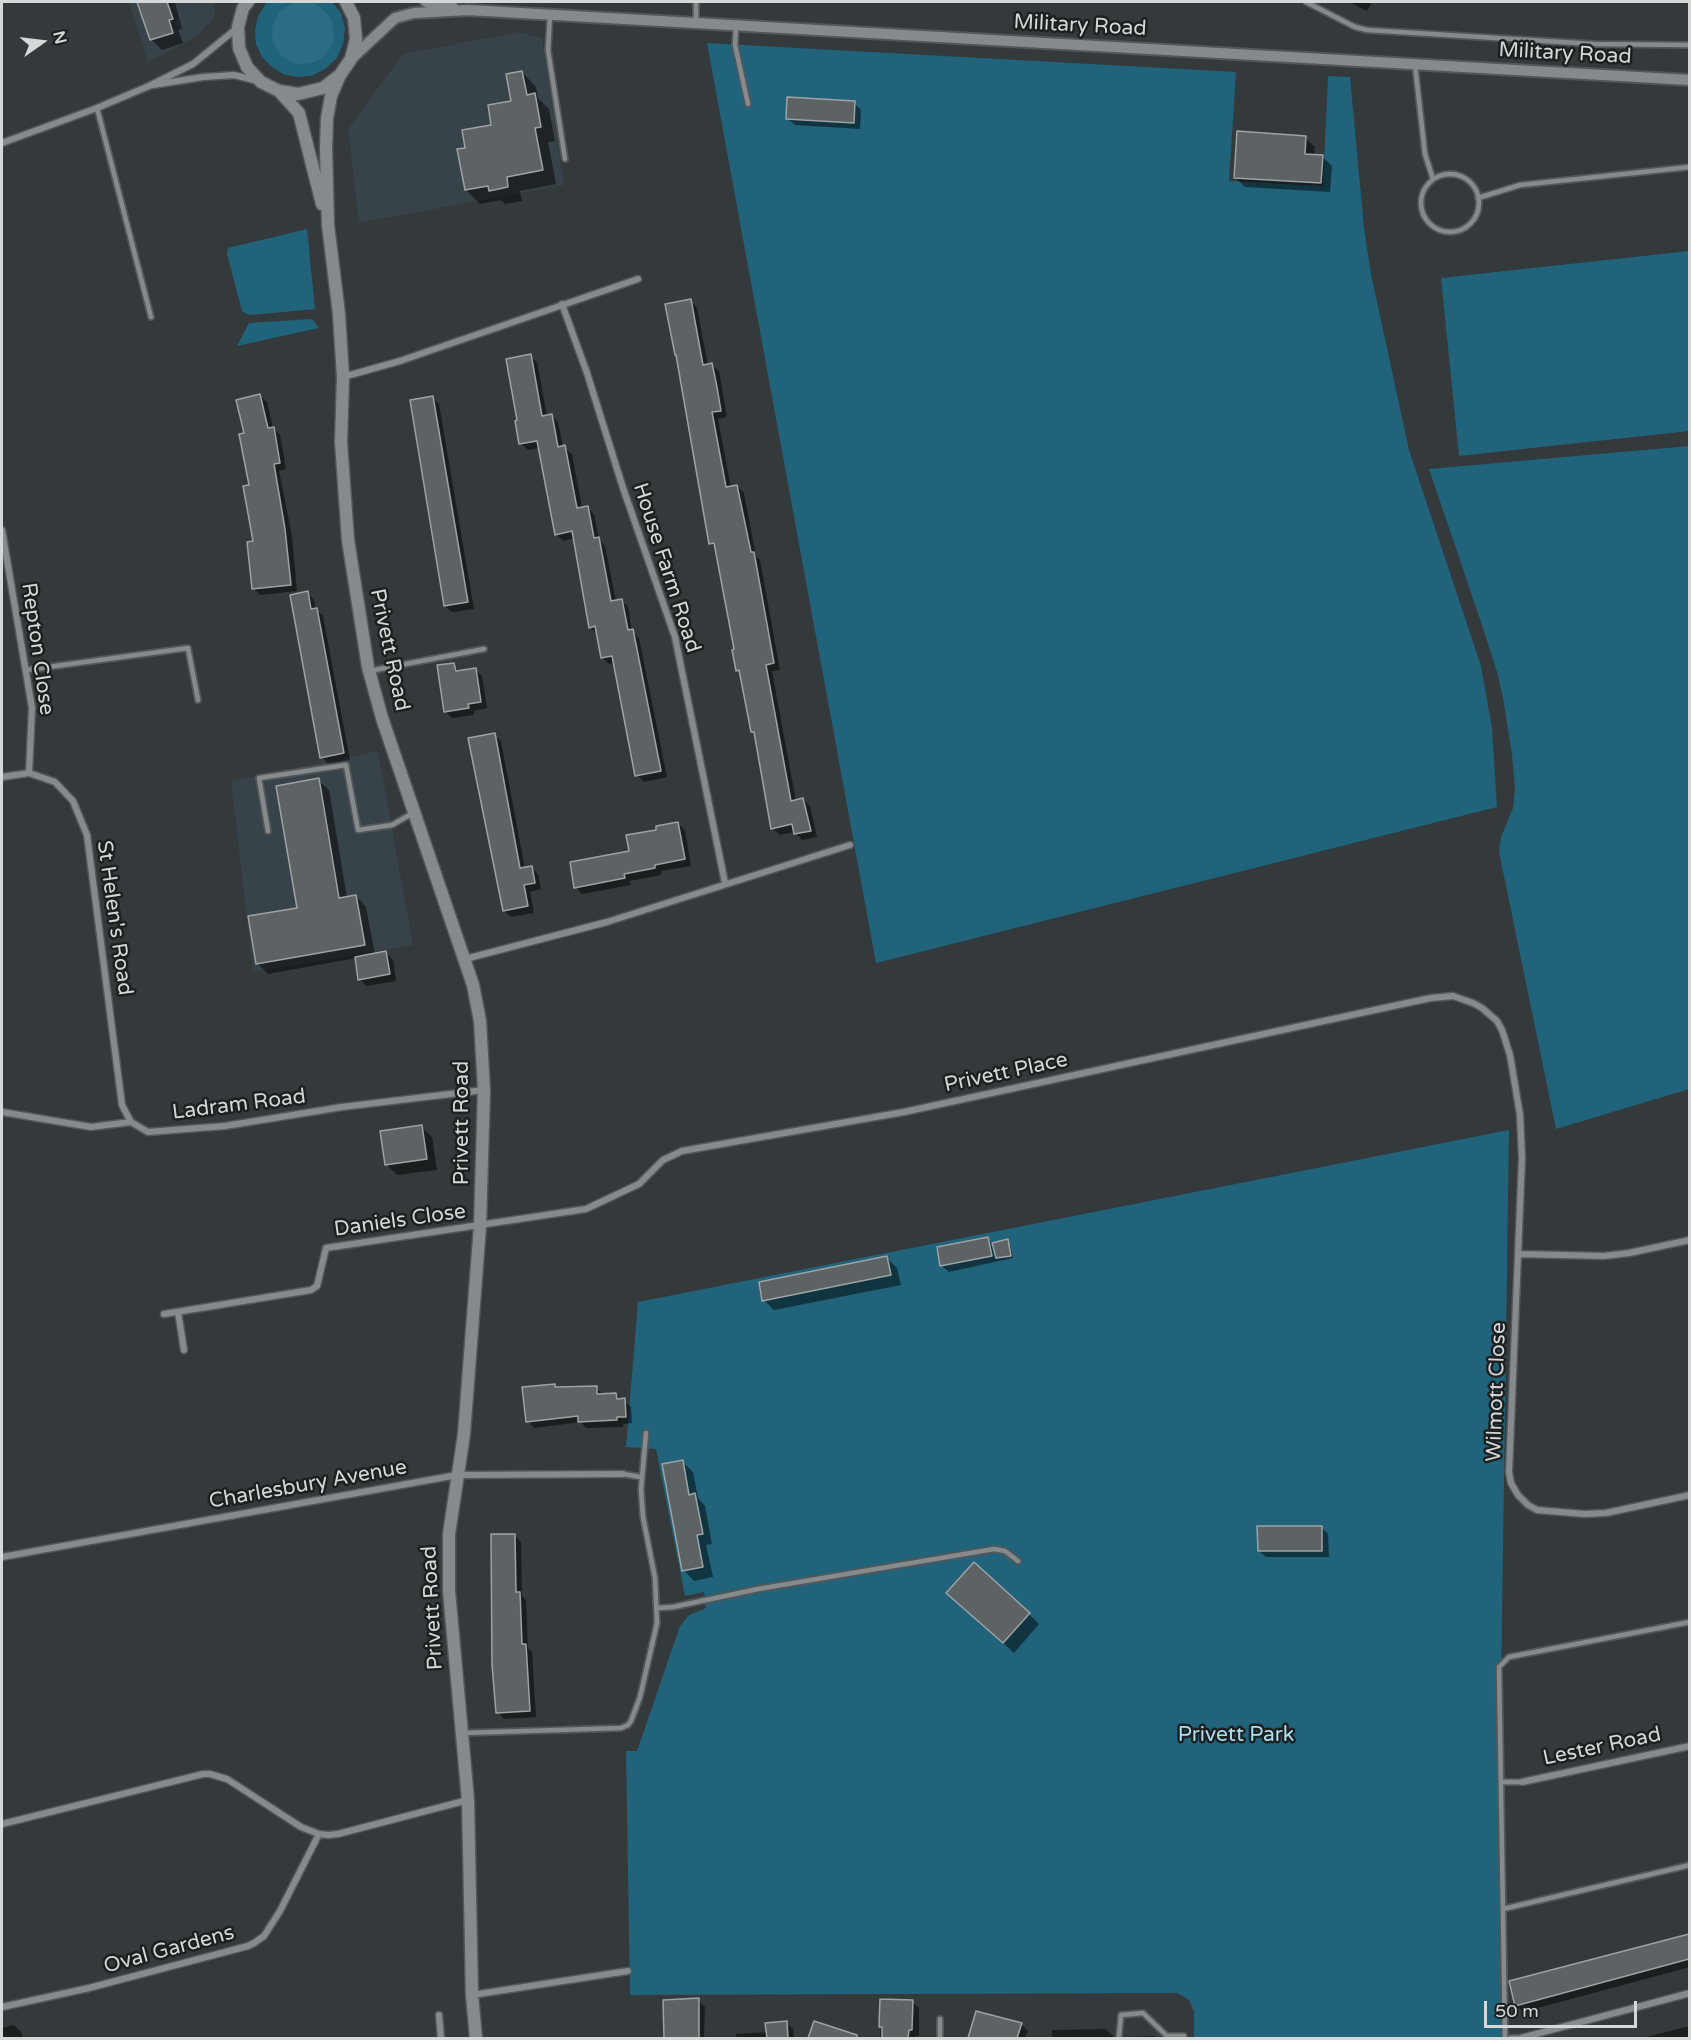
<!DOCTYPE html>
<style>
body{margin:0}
#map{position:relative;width:1691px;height:2040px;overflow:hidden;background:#34393b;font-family:"Varela Round",sans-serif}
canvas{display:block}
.frame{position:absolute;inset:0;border:3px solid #d5d8d9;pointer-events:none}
.north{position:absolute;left:12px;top:12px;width:60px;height:60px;-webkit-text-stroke:4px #1d2020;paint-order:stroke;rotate:76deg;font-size:16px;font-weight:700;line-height:24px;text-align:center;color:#d5d8d9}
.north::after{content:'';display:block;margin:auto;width:21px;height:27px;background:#d5d8d9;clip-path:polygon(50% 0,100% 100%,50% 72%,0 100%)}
.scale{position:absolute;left:1484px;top:2001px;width:153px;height:27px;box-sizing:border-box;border:3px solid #d5d8d9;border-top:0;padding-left:8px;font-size:18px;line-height:21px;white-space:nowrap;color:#d5d8d9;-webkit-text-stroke:4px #1d2020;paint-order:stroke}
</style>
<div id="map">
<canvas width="1691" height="2040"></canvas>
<div class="frame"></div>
<div class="north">N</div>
<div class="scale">50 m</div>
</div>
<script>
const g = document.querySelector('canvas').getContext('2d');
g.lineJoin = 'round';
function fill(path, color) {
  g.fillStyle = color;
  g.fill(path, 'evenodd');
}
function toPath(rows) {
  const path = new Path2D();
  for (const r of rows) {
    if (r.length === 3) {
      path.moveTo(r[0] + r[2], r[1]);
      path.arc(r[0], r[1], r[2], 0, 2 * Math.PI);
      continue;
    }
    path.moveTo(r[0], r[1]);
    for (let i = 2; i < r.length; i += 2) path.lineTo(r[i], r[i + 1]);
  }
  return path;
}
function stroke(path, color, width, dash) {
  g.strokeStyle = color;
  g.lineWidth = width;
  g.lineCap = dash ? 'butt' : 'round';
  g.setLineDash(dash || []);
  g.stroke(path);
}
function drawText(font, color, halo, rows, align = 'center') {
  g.font = font + ' "Varela Round",sans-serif';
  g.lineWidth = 5;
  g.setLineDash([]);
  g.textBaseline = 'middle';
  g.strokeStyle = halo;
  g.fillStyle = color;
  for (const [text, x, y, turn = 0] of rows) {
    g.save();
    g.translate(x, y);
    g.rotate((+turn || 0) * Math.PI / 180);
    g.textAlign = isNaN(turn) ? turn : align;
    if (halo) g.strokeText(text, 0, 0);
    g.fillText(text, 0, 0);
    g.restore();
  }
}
const built = toPath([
 [129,2,213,2,215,16,199,35,148,62],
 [518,32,542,38,564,185,359,223,348,129,403,54],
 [378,751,413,945,253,972,231,781]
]);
const green = toPath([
 [267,2,332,2,341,13,345,28,343,44,337,58,325,69,311,76,297,77,283,74,272,67,262,57,256,44,255,30,258,16],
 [707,43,1236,72,1229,181,1323,186,1328,76,1350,77,1364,228,1371,274,1409,450,1481,666,1492,728,1497,807,876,963],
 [307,229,315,309,252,315,246,314,242,311,227,254,228,248],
 [1689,251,1689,431,1459,456,1441,278],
 [312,319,319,328,237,346,249,323],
 [1689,446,1689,1089,1556,1129,1499,852,1501,837,1513,808,1515,789,1512,755,1503,698,1497,672,1482,625,1429,469],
 [1509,1130,1499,1829,1501,2038,1194,2038,1194,2012,1189,2000,1177,1993,630,1995,626,1751,637,1751,680,1626,689,1615,706,1608,704,1592,685,1596,656,1449,626,1447,638,1302]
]);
const forest = toPath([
 [303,33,31]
]);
const shadow = toPath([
 [139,2,175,2,182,29,178,30,183,43,162,50,152,40],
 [1349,2,1372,2,1367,11],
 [522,72,536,87,538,98,549,109,555,141,548,142,556,184,520,191,522,201,505,204,501,200,480,204,466,190,467,149,493,126,513,102],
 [854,103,861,110,860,129,795,125,788,119],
 [1305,138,1315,147,1314,156,1323,157,1332,166,1330,192,1245,187,1235,177],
 [691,301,697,308,708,365,712,365,719,371,727,417,718,419,731,488,737,486,744,493,756,556,760,560,780,670,772,671,796,801,803,799,810,806,817,837,802,840,795,832,780,835,773,829,756,735,753,732,742,674,737,670,736,650,717,549,711,543],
 [530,356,537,362,547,416,552,415,558,422,563,447,572,454,582,508,587,507,594,514,599,539,605,546,616,601,621,600,628,607,632,631,639,638,667,777,644,782,637,775,615,663,609,664,603,658,597,634,590,627,575,538,563,541,556,534,540,448,528,450,521,443],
 [260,396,267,402,273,428,280,435,286,469,279,471,292,536,297,591,260,595,253,588,255,542,245,434],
 [433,398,439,404,474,609,452,612,445,606],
 [307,593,314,600,316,609,323,616,350,760,328,764,322,757],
 [453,664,460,671,475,670,482,676,487,708,474,711,474,715,452,718,446,712],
 [494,735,501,741,525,869,531,867,538,874,541,889,530,892,534,913,511,917,504,910],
 [318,780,329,790,347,898,356,896,366,907,375,955,386,953,393,960,396,981,366,986,360,979,356,958,268,974,257,963,299,909],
 [678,823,685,830,691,866,661,871,661,875,630,881,631,885,582,894,576,887,631,852,658,831],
 [421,1126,432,1137,437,1170,397,1175,386,1164],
 [988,1239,993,1244,1008,1241,1010,1244,1013,1258,949,1272,942,1266],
 [887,1258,897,1268,901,1285,774,1310,764,1300],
 [554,1385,558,1389,596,1388,604,1395,616,1395,631,1407,632,1423,623,1424,623,1427,586,1428,581,1422,534,1428,528,1421],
 [683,1462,693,1472,698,1498,705,1506,712,1544,706,1545,713,1577,694,1581,684,1570],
 [1322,1528,1328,1534,1329,1557,1266,1557,1259,1551],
 [514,1535,521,1542,522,1596,526,1600,528,1648,532,1652,536,1717,504,1719,498,1712],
 [959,1603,1029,1614,1039,1624,1014,1653],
 [1690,1935,1690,1967,1523,2012,1516,2005,1510,1982],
 [698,2000,705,2007,704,2038,666,2038,664,2001],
 [882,2001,912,2002,919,2008,919,2036,915,2036,915,2038,880,2038],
 [786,2023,793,2029,794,2038,736,2038,736,2034,768,2032],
 [815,2023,824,2026,825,2024,840,2029,847,2035,846,2038,810,2038],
 [1021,2024,1028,2031,1025,2038,971,2038,970,2037],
 [14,2025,21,2032,23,2038,2,2038,2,2028],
 [1690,2026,1690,2038,1642,2038],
 [1106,2029,1115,2038,1052,2038,1052,2030],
 [1154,2036,1156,2038,1123,2038,1124,2037]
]);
const building = toPath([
 [137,2,167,2,173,19,169,20,173,33,150,40,137,2],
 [522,71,527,95,535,93,541,127,535,128,543,170,507,177,508,187,489,191,488,186,465,190,457,149,465,148,462,130,491,125,488,105,511,101,506,74,522,71],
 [787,97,855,101,854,123,786,119,787,97],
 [1237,131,1306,136,1305,154,1323,155,1321,183,1234,178,1237,131],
 [691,299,703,365,712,363,717,387,721,411,712,412,726,487,737,485,751,552,754,552,774,663,766,665,791,801,803,798,811,831,794,834,792,824,771,829,754,732,751,732,739,670,736,671,732,650,734,649,714,543,709,544,676,355,675,355,665,304,691,299],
 [531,354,542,416,552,414,558,447,565,445,577,508,588,506,594,538,599,537,611,601,622,599,628,630,633,629,661,771,635,776,612,656,601,658,595,626,589,628,572,531,555,535,537,441,519,444,515,421,517,420,506,359,531,354],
 [260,394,268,428,274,427,280,463,274,464,285,529,291,585,252,589,247,542,253,541,243,486,249,485,239,434,244,433,236,400,260,394],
 [433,396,468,602,444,606,410,400,433,396],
 [308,591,311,609,317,608,344,753,320,758,290,595,308,591],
 [454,663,456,671,476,668,481,702,468,704,469,708,444,712,437,665,454,663],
 [495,733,520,868,532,866,535,883,524,885,528,906,503,911,468,738,495,733],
 [319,778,339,898,356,895,365,945,256,964,248,916,297,908,276,786,319,778],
 [678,822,685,859,655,865,655,868,624,874,625,878,574,888,570,862,629,851,626,835,656,830,656,826,678,822],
 [386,951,390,974,358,980,355,957,386,951],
 [422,1125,427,1159,385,1165,380,1131,422,1125],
 [988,1237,992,1256,940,1266,937,1247,988,1237],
 [1008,1239,1011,1256,996,1258,992,1243,1008,1239],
 [887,1256,891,1275,762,1301,759,1282,887,1256],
 [555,1384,555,1387,597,1386,597,1394,616,1393,617,1399,625,1398,626,1417,617,1417,617,1420,578,1422,578,1416,526,1422,522,1387,555,1384],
 [683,1460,689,1495,695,1493,703,1534,697,1535,703,1567,682,1571,662,1464,683,1460],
 [1257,1526,1322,1526,1322,1551,1258,1551,1257,1526],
 [491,1534,515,1534,516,1592,520,1592,522,1644,526,1644,530,1711,496,1713,492,1665,491,1534],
 [974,1562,1030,1613,1003,1643,946,1593,974,1562],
 [1689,1934,1689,1959,1515,2006,1509,1981,1689,1934],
 [699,1998,699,2038,664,2038,663,2000,699,1998],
 [880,1999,913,2000,912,2030,909,2030,908,2038,882,2038,882,2027,879,2027,880,1999],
 [976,2011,1022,2023,1017,2038,968,2038,976,2011],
 [787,2021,788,2038,767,2038,765,2023,787,2021],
 [814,2021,857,2035,857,2038,808,2038,814,2021]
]);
const service = toPath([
 [1306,2,1355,27,1367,30,1594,44,1690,45],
 [550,15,548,50,565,159],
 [696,22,696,2],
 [736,26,735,45,748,104],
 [1415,65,1425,154,1433,179],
 [97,108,151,317],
 [1450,203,29],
 [1478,198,1520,185,1690,167],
 [26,670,188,648,198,700],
 [369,671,484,649],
 [268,831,259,778,346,765,358,830,392,825,413,813],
 [623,1474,641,1477],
 [658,1608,673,1607,758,1589,994,1549,1005,1551,1018,1561],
 [463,1733,621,1728,628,1725,631,1721,640,1697,657,1623,655,1578,643,1517,641,1489,646,1433],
 [1501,1782,1522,1782],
 [1503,1909,1690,1865],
 [1119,2036,1121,2015,1143,2013,1167,2036,1184,2036],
 [940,2038,940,2019],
 [1505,2038,1499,1667,1509,1657,1690,1622],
 [1510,2038,1521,2038]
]);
const minor = toPath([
 [153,85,203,77,234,75,258,81],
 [2,143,97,108,149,86,193,64,236,29],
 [562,304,587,373,623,488,675,637,725,883],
 [343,377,400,361,638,279],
 [2,530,32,708,29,773],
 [2,777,29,773,55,782,73,801,87,835,122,1105,131,1122],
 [465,959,607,922,850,845],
 [2,1112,91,1127,131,1122,148,1132,225,1126,342,1107,484,1090],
 [1519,1254,1604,1256,1629,1253,1690,1240],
 [178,1312,184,1350],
 [164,1314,311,1290,317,1286,326,1248,586,1209,639,1184,663,1160,682,1151,904,1112,1407,1003,1431,998,1453,996,1473,1003,1482,1008,1497,1021,1502,1030,1510,1055,1520,1115,1522,1158,1509,1472,1511,1483,1518,1495,1528,1505,1537,1510,1584,1514,1606,1513,1690,1495],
 [2,1557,457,1475,623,1474],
 [1522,1782,1690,1746],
 [2,1824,203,1774,210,1774,227,1779,301,1827,319,1834,328,1835,338,1834,468,1800],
 [472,1995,628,1971],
 [2,2007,89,1988,248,1946,254,1943,264,1936,280,1911,319,1834],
 [439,2015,441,2038],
 [1521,2038,1690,1993]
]);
const tertiary = toPath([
 [426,2,453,7],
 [351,59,395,18,414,13,468,10,1690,80]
]);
const secondary = toPath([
 [248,2,243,8,238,27,239,48,247,67,261,82,279,91,298,94,323,88,340,75,351,59,356,39,354,18,346,2],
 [340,75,331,96,327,118,326,148,328,225,339,314,343,377,341,442,348,540,368,667,382,718,473,985,480,1021,484,1090,480,1226,464,1434,449,1534,449,1591,468,1800,472,1995,476,2038],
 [279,91,299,113,322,204]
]);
const streetNames = [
 ["Military Road",1080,26,3],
 ["Military Road",1565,54,3],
 ["House Farm Road",666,568,72],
 ["Repton Close",37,649,82],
 ["Privett Road",389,650,78],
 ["St Helen's Road",114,918,82],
 ["Privett Place",1006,1073,-12],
 ["Ladram Road",239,1105,-7],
 ["Privett Road",462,1123,-90],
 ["Daniels Close",400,1221,-8],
 ["Wilmott Close",1497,1392,-88],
 ["Charlesbury Avenue",308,1485,-10],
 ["Privett Road",433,1608,-93],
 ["Lester Road",1602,1747,-12],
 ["Oval Gardens",169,1950,-15]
];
const parkNames = [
 ["Privett Park",1236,1735]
];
fill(built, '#374348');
fill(green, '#20637a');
fill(forest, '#2c6d84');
fill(shadow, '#0007');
fill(building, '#5d6264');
stroke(building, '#9da3a5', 1.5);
stroke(service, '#545759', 8);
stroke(minor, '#545759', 9);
stroke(tertiary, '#545759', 14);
stroke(secondary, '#545759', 15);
stroke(service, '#858b8d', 4.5);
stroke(minor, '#858b8d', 6);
stroke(tertiary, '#858b8d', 10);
stroke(secondary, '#858b8d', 12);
drawText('21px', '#d5d8d9', '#1d2020', streetNames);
drawText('21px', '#a9def3', '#1d2020', parkNames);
</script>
